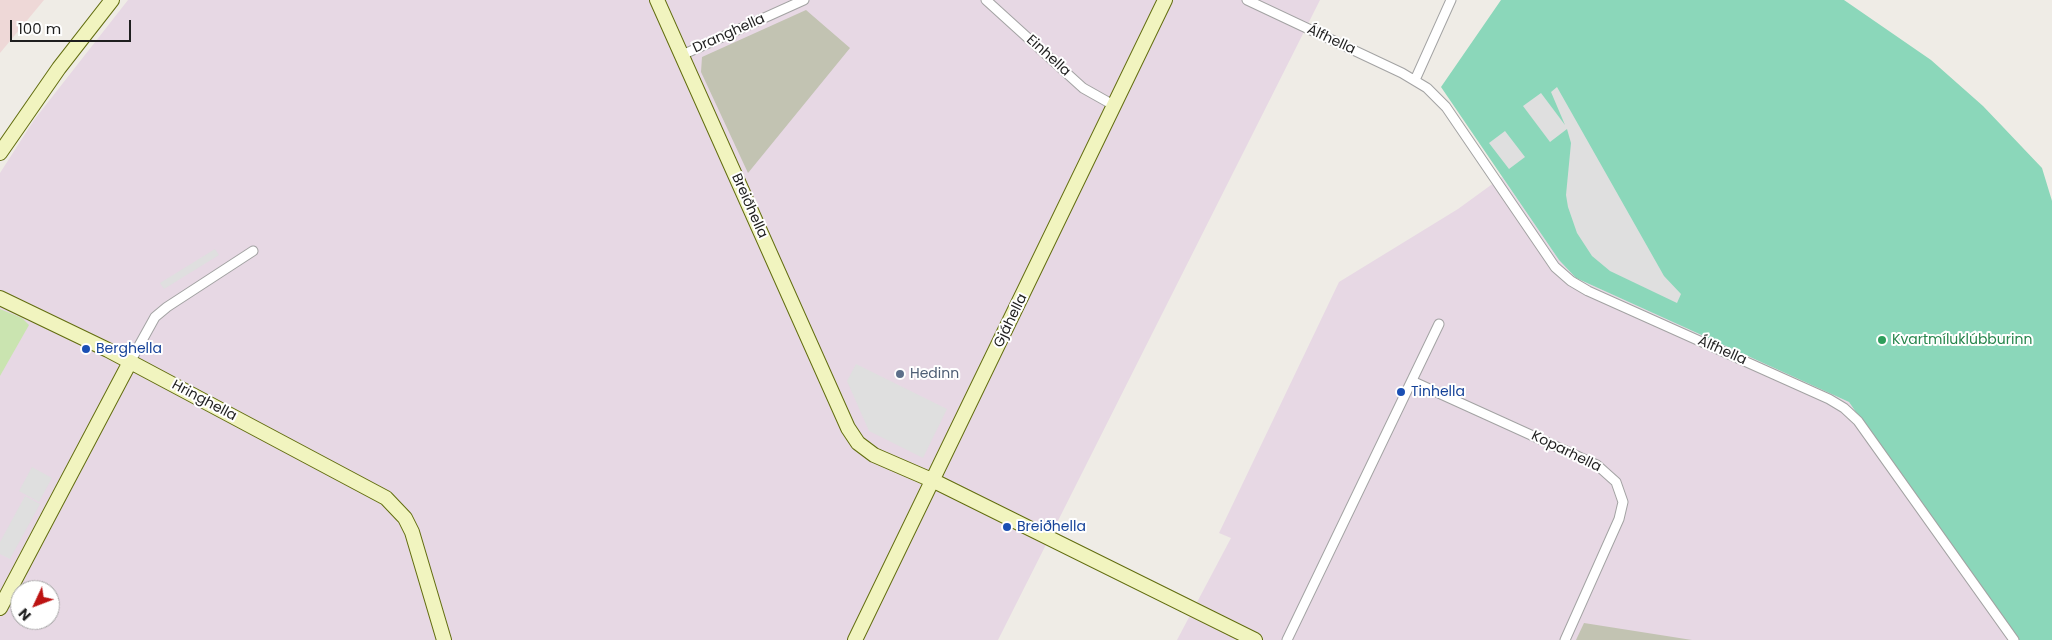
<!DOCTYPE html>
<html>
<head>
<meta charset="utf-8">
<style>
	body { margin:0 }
	#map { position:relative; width:2052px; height:640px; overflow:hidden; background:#efece6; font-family:Poppins,sans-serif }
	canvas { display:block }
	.north { position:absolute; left:10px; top:580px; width:50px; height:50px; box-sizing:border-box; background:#fff; border:1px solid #a5a5a5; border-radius:50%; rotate:227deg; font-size:14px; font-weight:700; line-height:20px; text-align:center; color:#1f1f1f }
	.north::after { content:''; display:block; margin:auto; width:18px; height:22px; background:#bc1312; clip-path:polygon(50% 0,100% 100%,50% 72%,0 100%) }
	.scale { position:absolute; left:10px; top:20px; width:121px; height:22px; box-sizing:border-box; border:2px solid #1f1f1f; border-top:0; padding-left:6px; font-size:15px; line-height:18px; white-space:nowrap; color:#1f1f1f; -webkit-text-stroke:4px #fff; paint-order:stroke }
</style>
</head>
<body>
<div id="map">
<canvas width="2052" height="640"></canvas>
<div class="north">N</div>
<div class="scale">100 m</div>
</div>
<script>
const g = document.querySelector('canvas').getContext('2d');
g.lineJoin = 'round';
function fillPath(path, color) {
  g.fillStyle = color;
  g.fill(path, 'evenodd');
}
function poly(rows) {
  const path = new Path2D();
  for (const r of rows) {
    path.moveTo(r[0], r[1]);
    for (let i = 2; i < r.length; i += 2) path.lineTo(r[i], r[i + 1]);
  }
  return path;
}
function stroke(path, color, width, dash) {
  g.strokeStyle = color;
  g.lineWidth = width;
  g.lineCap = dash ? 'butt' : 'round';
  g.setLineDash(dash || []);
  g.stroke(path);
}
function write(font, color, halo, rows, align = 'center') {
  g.font = font + ' Poppins,sans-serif';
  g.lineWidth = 4;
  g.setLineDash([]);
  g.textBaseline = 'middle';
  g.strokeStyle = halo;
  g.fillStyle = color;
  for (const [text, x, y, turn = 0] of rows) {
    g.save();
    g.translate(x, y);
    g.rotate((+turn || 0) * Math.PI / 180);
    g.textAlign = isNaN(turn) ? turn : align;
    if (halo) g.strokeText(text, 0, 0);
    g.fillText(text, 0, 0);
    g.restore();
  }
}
fillPath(poly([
	[0,0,44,0,0,53]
]), '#eed8d7');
fillPath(poly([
	[128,0,1320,0,998,640,0,640,0,173,34,120],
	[20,590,50,590,50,620,20,620],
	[1502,177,1559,260,1576,278,1849,402,2012,640,1177,640,1231,538,1219,533,1339,282,1458,209]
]), '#e7d8e4');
fillPath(poly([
	[806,10,850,48,748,173,701,72,702,57],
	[1584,623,1692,640,1576,640]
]), '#c2c3b2');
fillPath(poly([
	[0,309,22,318,29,325,0,376]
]), '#cae4b0');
fillPath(poly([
	[1501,0,1844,0,1931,60,1983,106,2042,168,2052,201,2052,640,2012,640,1849,402,1576,278,1559,260,1441,87]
]), '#8bd7ba');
fillPath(poly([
	[1557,87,1664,276,1681,294,1677,303,1610,271,1592,256,1577,233,1568,207,1566,195,1571,143,1567,129,1550,142,1523,106,1541,93,1565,125,1551,92],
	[1505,131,1525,157,1509,169,1489,143],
	[215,249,219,255,164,289,160,283],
	[856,364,947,409,923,458,869,431,847,381],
	[32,467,52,478,39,502,19,491],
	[25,496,40,504,10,559,0,554,0,542]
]), '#dfdfdf');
const street = poly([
	[986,0,1083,88,1115,106],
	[1247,0,1402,73,1427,88,1446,107,1555,267,1571,281,1588,291,1829,399,1844,408,1858,421,2014,640],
	[682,55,804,0],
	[1415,80,1451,0],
	[130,362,155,317,167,307,253,251],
	[1412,381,1597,465,1616,482,1623,502,1619,519,1565,640],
	[1287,640,1439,324]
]);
const secondary = poly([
	[657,0,848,428,858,443,874,455,934,481,1255,640],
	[0,153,59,68,112,0],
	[0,298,108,350,386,498,405,518,412,532,444,640],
	[0,608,130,362],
	[855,640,1165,0]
]);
stroke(street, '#a3a3a3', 11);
stroke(secondary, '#626d0f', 16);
stroke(street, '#fff', 9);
stroke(secondary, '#f1f4bf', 14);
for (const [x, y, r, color] of [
	[1882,340,5,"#2e9e5b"],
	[86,349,5,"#1a4fb4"],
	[900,374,5,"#5c6f8a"],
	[1401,392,5,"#1a4fb4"],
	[1007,527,5,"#1a4fb4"]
]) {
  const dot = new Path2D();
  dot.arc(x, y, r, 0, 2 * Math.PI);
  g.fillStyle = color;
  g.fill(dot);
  stroke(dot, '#fff', 2);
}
write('14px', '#1f1f1f', '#fff', [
	["Dranghella",729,34,-24],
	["Álfhella",1331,40,25],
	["Einhella",1048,56,42],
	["Breiðhella",749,206,66],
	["Gjáhella",1011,321,-64],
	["Álfhella",1722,351,24],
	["Hringhella",204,401,28],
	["Koparhella",1566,452,26]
]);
write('14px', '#27864d', '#fff', [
	["Kvartmíluklúbburinn",1892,340]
], 'left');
write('14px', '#164399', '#fff', [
	["Berghella",96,349],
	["Tinhella",1411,392],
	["Breiðhella",1017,527]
], 'left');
write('14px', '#4e5e75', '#fff', [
	["Hedinn",910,374]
], 'left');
</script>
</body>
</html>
